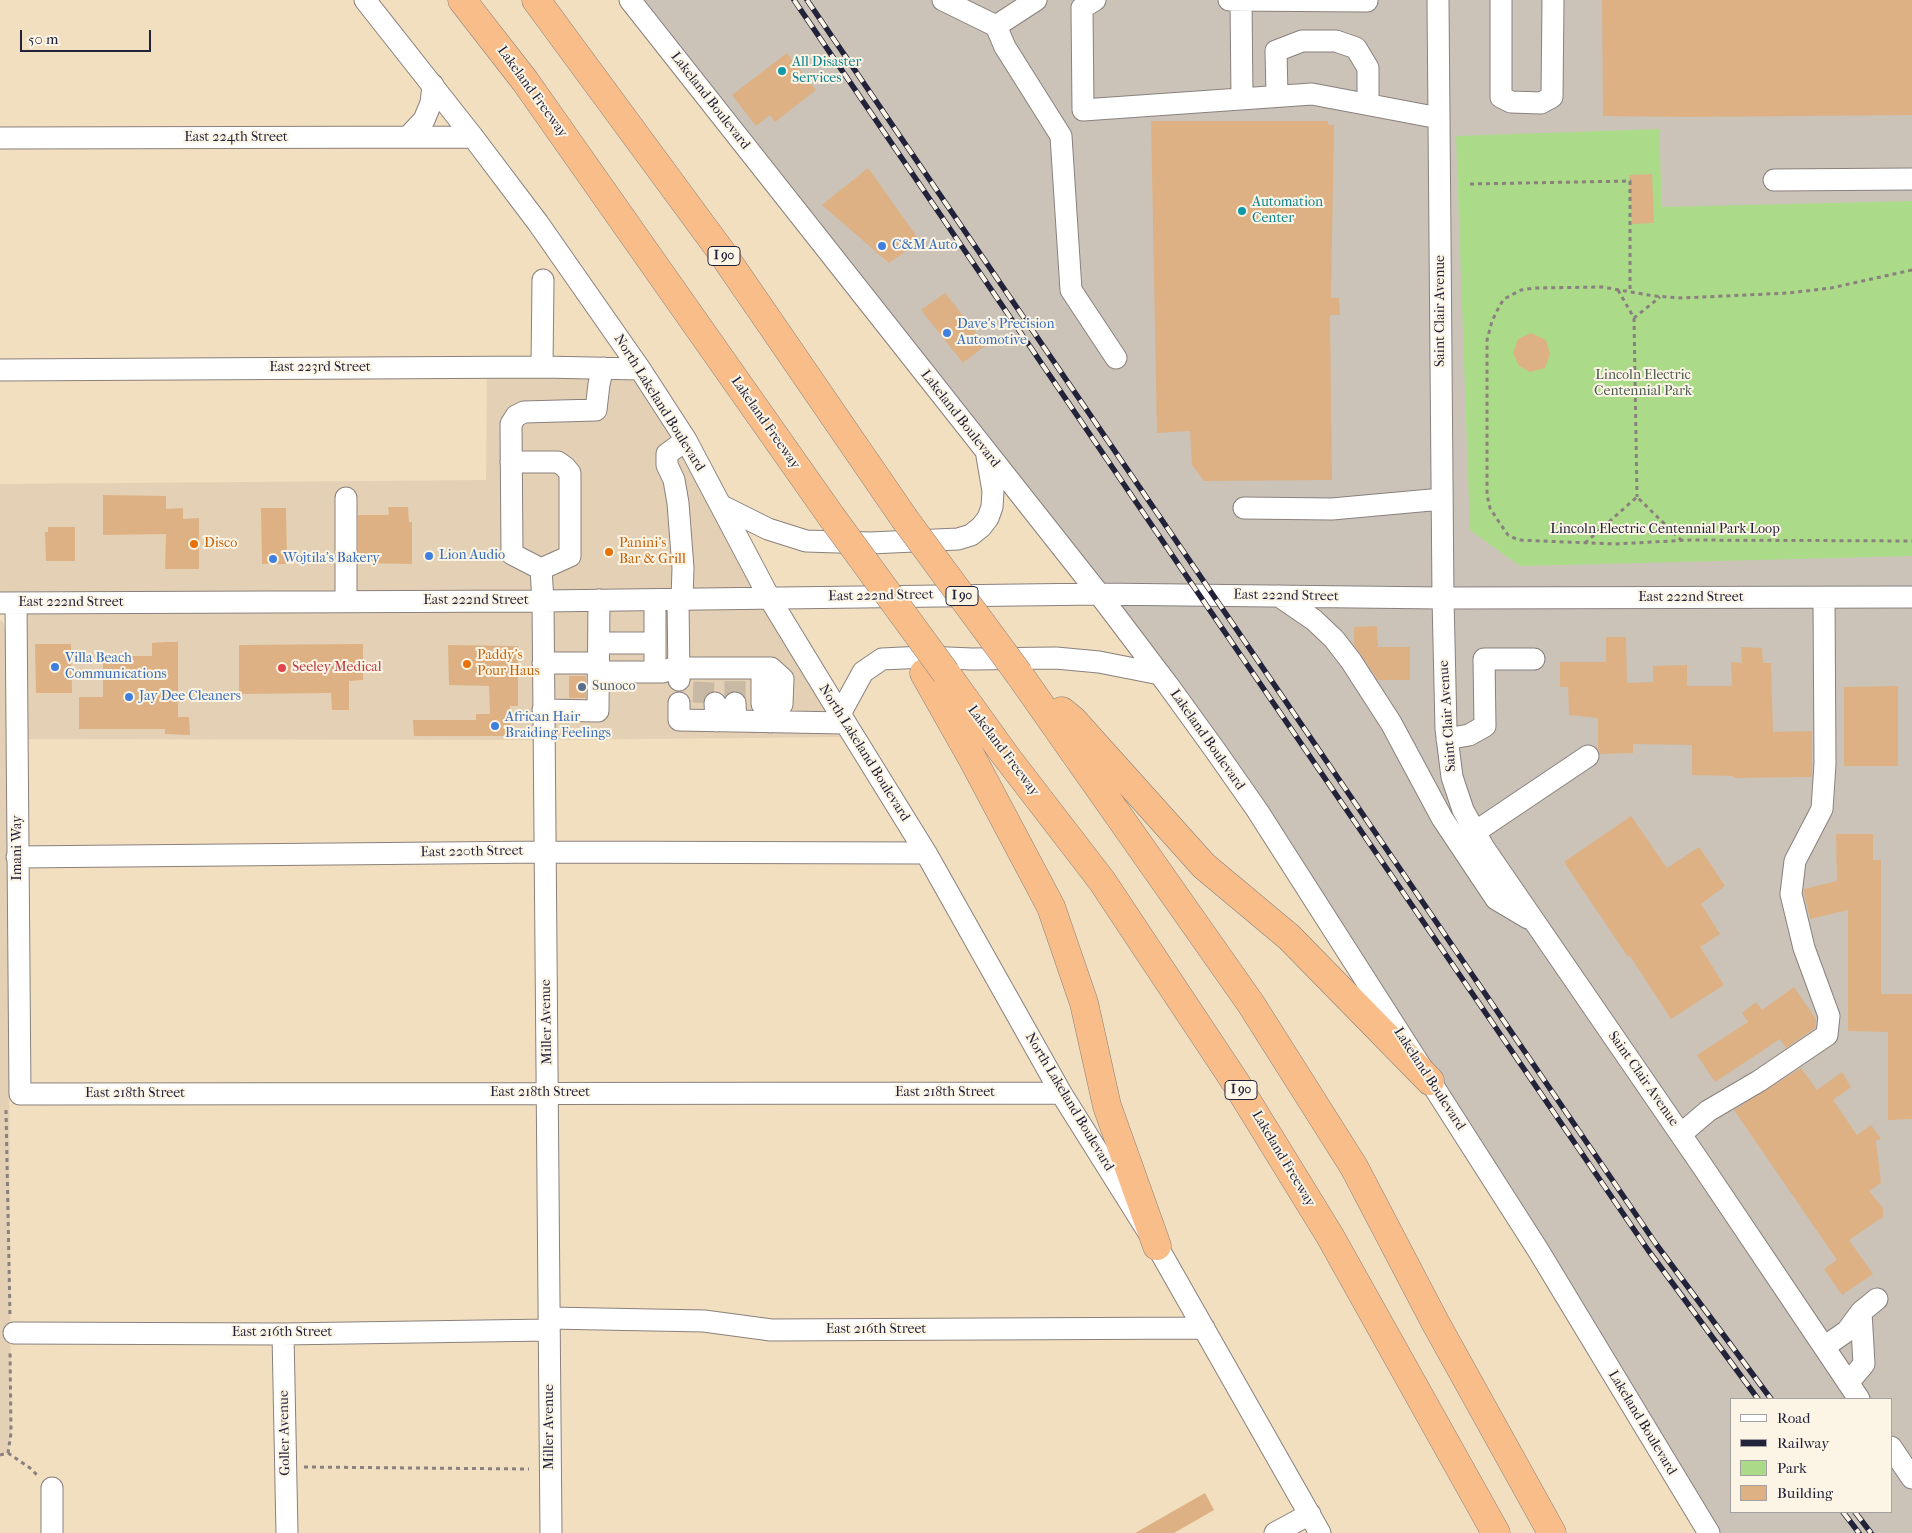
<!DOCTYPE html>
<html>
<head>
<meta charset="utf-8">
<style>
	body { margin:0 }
	#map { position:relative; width:1912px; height:1533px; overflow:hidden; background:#f1dfbf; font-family:"IM FELL French Canon",serif }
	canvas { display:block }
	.legend { position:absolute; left:1730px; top:1398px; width:162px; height:115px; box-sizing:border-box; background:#fcf5e5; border:1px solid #a5a1a1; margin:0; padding:6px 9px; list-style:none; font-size:15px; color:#22223b }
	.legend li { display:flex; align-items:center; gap:10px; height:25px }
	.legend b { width:25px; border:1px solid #a5a1a1 }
	.scale { position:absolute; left:20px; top:30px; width:131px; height:22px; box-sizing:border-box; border:2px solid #22223b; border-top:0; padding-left:6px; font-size:15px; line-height:18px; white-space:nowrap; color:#22223b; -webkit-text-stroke:4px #fcf5e5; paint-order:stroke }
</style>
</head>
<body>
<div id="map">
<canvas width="1912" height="1533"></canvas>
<ul class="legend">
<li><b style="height:6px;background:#fff"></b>Road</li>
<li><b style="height:6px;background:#22223b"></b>Railway</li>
<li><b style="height:14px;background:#abdb89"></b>Park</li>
<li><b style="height:14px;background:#ddb184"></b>Building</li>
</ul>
<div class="scale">50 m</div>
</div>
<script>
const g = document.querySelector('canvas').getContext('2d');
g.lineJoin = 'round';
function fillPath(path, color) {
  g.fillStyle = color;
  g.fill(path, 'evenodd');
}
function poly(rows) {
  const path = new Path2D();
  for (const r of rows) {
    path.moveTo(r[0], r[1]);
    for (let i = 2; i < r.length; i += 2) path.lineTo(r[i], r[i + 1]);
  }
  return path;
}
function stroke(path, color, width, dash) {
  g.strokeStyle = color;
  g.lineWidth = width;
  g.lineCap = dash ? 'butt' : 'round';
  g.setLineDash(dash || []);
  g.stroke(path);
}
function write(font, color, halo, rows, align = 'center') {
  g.font = font + ' "IM FELL French Canon",serif';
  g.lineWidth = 4;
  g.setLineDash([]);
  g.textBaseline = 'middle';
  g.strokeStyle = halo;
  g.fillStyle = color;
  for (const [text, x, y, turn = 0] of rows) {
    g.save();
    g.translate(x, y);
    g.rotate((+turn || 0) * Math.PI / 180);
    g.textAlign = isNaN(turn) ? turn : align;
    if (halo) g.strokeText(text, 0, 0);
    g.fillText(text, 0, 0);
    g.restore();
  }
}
fillPath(poly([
	[487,367,640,369,853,737,543,740,17,739,16,603,0,603,0,484,486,480],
	[0,620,3,622,7,636,11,1433,8,1453,0,1455]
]), '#e4d1b5');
fillPath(poly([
	[630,0,1912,0,1912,1533,1709,1533,1257,810],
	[1731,1399,1891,1399,1891,1512,1731,1512]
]), '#cbc3b8');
fillPath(poly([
	[1659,129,1662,207,1912,201,1912,556,1520,566,1470,530,1456,136]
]), '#abdb89');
fillPath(poly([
	[1602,0,1912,0,1912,115,1686,117,1603,116],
	[787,53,816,90,775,122,770,115,756,126,732,95],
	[1151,121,1328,121,1328,125,1334,125,1331,298,1339,298,1340,315,1330,315,1332,480,1204,481,1192,465,1190,431,1157,433],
	[868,168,920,241,889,263,822,205],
	[1652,174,1654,223,1632,224,1629,175],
	[945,293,986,345,963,363,921,310],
	[1531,333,1546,340,1550,354,1545,368,1530,372,1519,366,1513,353,1518,339],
	[103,495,166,496,166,509,183,508,183,519,199,518,199,569,165,569,166,534,103,535],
	[388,507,408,507,409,522,412,522,412,564,358,563,358,515,389,515],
	[261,508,286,508,287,564,262,564],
	[48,527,75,527,75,561,46,561,45,532,48,532],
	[1377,626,1378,647,1410,647,1410,680,1378,680,1354,645,1354,627],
	[1606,637,1626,637,1627,683,1653,682,1653,666,1687,665,1687,686,1732,686,1731,662,1742,663,1741,647,1762,648,1763,663,1771,663,1773,732,1812,731,1812,777,1734,778,1734,776,1692,775,1692,745,1633,744,1633,753,1600,754,1598,749,1598,718,1569,715,1568,687,1560,687,1560,662,1606,662],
	[166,642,178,642,178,717,189,717,190,735,165,734,165,729,79,729,79,697,103,697,103,656,152,656,152,643],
	[35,644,71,644,72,693,36,693],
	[363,644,363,680,349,681,349,710,332,710,331,693,239,694,239,645],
	[448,645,518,646,518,706,510,706,511,736,414,736,413,720,476,720,476,714,490,714,489,686,449,685],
	[569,676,586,676,586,698,569,698],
	[1898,686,1898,766,1844,766,1844,687],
	[1631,816,1667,868,1699,847,1725,886,1701,904,1720,934,1700,947,1724,985,1671,1019,1630,956,1628,957,1564,862],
	[1836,834,1873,834,1873,860,1881,860,1881,994,1912,994,1912,1119,1888,1120,1888,1032,1848,1031,1848,910,1810,919,1804,893,1804,889,1837,881],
	[1794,987,1816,1019,1815,1028,1786,1048,1780,1039,1715,1082,1697,1055,1748,1022,1742,1013,1756,1002,1762,1010],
	[1801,1068,1817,1090,1842,1072,1851,1087,1833,1100,1857,1135,1871,1125,1881,1139,1876,1141,1881,1183,1869,1191,1883,1208,1883,1217,1849,1240,1873,1274,1842,1295,1824,1269,1837,1260,1734,1110],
	[1205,1493,1214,1510,1174,1533,1135,1533]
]), '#ddb184');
stroke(poly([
	[735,681,735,703],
	[703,703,704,681]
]), '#c8b9a5', 21, [21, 11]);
const minor = poly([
	[365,0,473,137,538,223,640,369,686,440,770,599,840,714,926,853,1061,1093,1157,1246,1320,1533],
	[630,0,1099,594,1168,685,1215,750,1257,810,1538,1250,1709,1533],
	[943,0,996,26,1036,0],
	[1095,0,1082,8,1083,110,1312,94,1439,118],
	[1229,0,1367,1,1367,0],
	[1241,0,1242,98],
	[1438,0,1443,598,1446,729,1452,777,1463,810,1484,848,1701,1164,1859,1399],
	[1501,0,1501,97,1511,102,1541,103,1552,97,1553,0],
	[996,26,1005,47,1061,136,1071,290,1116,358],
	[1277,96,1276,51,1302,41,1336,41,1356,48,1368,68,1368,104],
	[408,137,424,120,431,103,433,85],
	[0,138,473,137],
	[1774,180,1912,179],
	[542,367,543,280],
	[0,370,542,367,640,369],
	[511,462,558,462,565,467,570,473,570,556,541,569],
	[722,506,768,529,806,541,870,543,958,539,971,535,981,527,988,518,992,507,993,491,987,456],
	[1244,508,1332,509,1442,499],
	[1279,596,1314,620,1334,639,1351,661,1391,723,1442,818,1496,899,1528,918],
	[678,599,679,680],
	[682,599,683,568,678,503,674,480,667,465,667,454,686,440],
	[655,600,655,672],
	[346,601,346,498],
	[0,603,543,601,1099,594,1441,598,1912,597],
	[16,603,20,1094,1061,1093],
	[599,643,655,643],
	[543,663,599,663],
	[599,672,663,672,672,668,771,668,783,679,782,704,770,712],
	[679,703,679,720,845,723],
	[715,703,716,721],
	[735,703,736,721],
	[543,710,598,711,599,600],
	[840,714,863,672,882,659,924,657,972,659,1056,658,1099,662,1160,674],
	[770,722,770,712,762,704,762,677,771,668],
	[1447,739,1469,735,1485,726,1484,659,1534,659],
	[1475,832,1588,756],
	[17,857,545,852,926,853],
	[1681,1134,1708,1111,1759,1081,1827,1035,1829,1016,1804,948,1791,894,1795,861,1822,809,1825,764,1824,598],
	[549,1318,704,1321,771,1330,1204,1328],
	[14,1333,283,1334,549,1330],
	[283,1334,287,1533],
	[1824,1347,1847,1331,1861,1312,1877,1299],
	[1848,1383,1864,1364,1861,1312],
	[1891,1447,1912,1478],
	[52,1488,52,1533],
	[551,1533,543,601,541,569,512,554,511,424,516,416,524,412,596,410,599,384,603,368],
	[1275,1533,1310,1514]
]);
const highway = poly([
	[462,0,525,81,831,516],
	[536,0,720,250,904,518],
	[924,673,972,758,1051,907,1084,1003,1107,1106,1157,1246],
	[946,673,1005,755,1102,881,1236,1083,1330,1236,1496,1533],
	[1019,674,1251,1004,1354,1167,1435,1322,1552,1533],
	[1062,711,1073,720,1204,866,1289,937,1430,1081]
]);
stroke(minor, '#8a807d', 23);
stroke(highway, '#8a807d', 29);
stroke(poly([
	[1470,184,1630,181,1630,291],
	[1912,270,1831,288,1788,293,1682,298,1654,296,1602,287,1535,288,1521,290,1504,299,1500,305,1492,321,1487,340,1487,495,1490,508,1499,522,1508,535,1518,540,1615,544,1690,540,1912,541],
	[1618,290,1634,318,1660,297],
	[1634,318,1637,497],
	[1585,543,1637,497,1681,540],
	[6,1110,10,1316],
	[8,1453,30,1468,39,1477],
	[0,1455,8,1453,11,1433,10,1350],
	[304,1467,529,1469]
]), '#8a807d', 3, [4, 4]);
stroke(minor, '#fff', 21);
stroke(highway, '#f8bd89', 28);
const rail = poly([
	[794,0,1185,574,1648,1250,1758,1399],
	[807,0,1656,1244,1771,1399],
	[1843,1512,1859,1533],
	[1855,1512,1871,1533]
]);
stroke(rail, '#22223b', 5.5);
stroke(rail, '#fcf5e5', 4, [11]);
const highwayBridge = poly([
	[831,516,946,673],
	[904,518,1019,674]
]);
stroke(highwayBridge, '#8a807d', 29, []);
stroke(highwayBridge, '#f8bd89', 28);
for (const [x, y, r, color] of [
	[782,71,5,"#0f9aa8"],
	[1242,211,5,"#0f9aa8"],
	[882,246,5,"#3f7fe0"],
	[947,333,5,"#3f7fe0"],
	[194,544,5,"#e8710a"],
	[609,552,5,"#e8710a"],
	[429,556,5,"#3f7fe0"],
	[273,559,5,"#3f7fe0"],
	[467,664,5,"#e8710a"],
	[55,667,5,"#3f7fe0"],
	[282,668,5,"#e0444e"],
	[582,687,5,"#5c6f8a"],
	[129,697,5,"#3f7fe0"],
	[495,726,5,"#3f7fe0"]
]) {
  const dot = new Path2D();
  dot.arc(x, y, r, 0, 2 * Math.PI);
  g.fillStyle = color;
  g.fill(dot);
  stroke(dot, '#fcf5e5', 2);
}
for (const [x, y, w] of [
	[724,256,32],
	[962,596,32],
	[1241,1090,32]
]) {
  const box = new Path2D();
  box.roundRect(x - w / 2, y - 9.5, w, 19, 4);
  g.fillStyle = '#fcf5e5';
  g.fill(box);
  stroke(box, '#22223b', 1);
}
write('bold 12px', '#22223b', null, [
	["I 90",724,256],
	["I 90",962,596],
	["I 90",1241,1090]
]);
write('14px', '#0d838f', '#fcf5e5', [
	["All Disaster",792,63],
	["Services",792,79],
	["Automation",1252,203],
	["Center",1252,219]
], 'left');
write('14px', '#22223b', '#fcf5e5', [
	["Lakeland Freeway",532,92,54],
	["Lakeland Boulevard",710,101,52],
	["East 224th Street",236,138],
	["Saint Clair Avenue",1441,311,-90],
	["East 223rd Street",320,368],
	["North Lakeland Boulevard",659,403,58],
	["Lakeland Boulevard",960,419,52],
	["Lakeland Freeway",765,423,55],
	["Lincoln Electric Centennial Park Loop",1665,530],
	["East 222nd Street",881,596,-1],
	["East 222nd Street",1286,596,1],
	["East 222nd Street",1691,598],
	["East 222nd Street",476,601],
	["East 222nd Street",71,603],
	["Saint Clair Avenue",1448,716,-94],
	["Lakeland Boulevard",1207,740,55],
	["Lakeland Freeway",1003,751,53],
	["North Lakeland Boulevard",864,753,58],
	["Imani Way",18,848,-90],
	["East 220th Street",472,852,-1],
	["Miller Avenue",547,1022,-91],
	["Lakeland Boulevard",1429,1079,57],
	["Saint Clair Avenue",1643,1079,55],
	["East 218th Street",540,1093],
	["East 218th Street",945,1093],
	["East 218th Street",135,1094],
	["North Lakeland Boulevard",1069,1102,59],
	["Lakeland Freeway",1283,1159,59],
	["East 216th Street",876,1330],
	["East 216th Street",282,1333],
	["Lakeland Boulevard",1642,1423,59],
	["Miller Avenue",550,1427,-90],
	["Goller Avenue",285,1433,-91]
]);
write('14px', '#366cbe', '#fcf5e5', [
	["C&M Auto",892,246],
	["Dave's Precision",957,325],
	["Automotive",957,341],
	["Lion Audio",439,556],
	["Wojtila's Bakery",283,559],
	["Villa Beach",65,659],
	["Communications",65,675],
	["Jay Dee Cleaners",139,697],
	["African Hair",505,718],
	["Braiding Feelings",505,734]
], 'left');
write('14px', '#4b5a52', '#fcf5e5', [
	["Lincoln Electric",1643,376],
	["Centennial Park",1643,392]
]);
write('14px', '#c56008', '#fcf5e5', [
	["Disco",204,544],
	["Panini's",619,544],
	["Bar & Grill",619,560],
	["Paddy's",477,656],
	["Pour Haus",477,672]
], 'left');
write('14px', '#be3a42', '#fcf5e5', [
	["Seeley Medical",292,668]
], 'left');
write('14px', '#4e5e75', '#fcf5e5', [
	["Sunoco",592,687]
], 'left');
</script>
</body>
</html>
